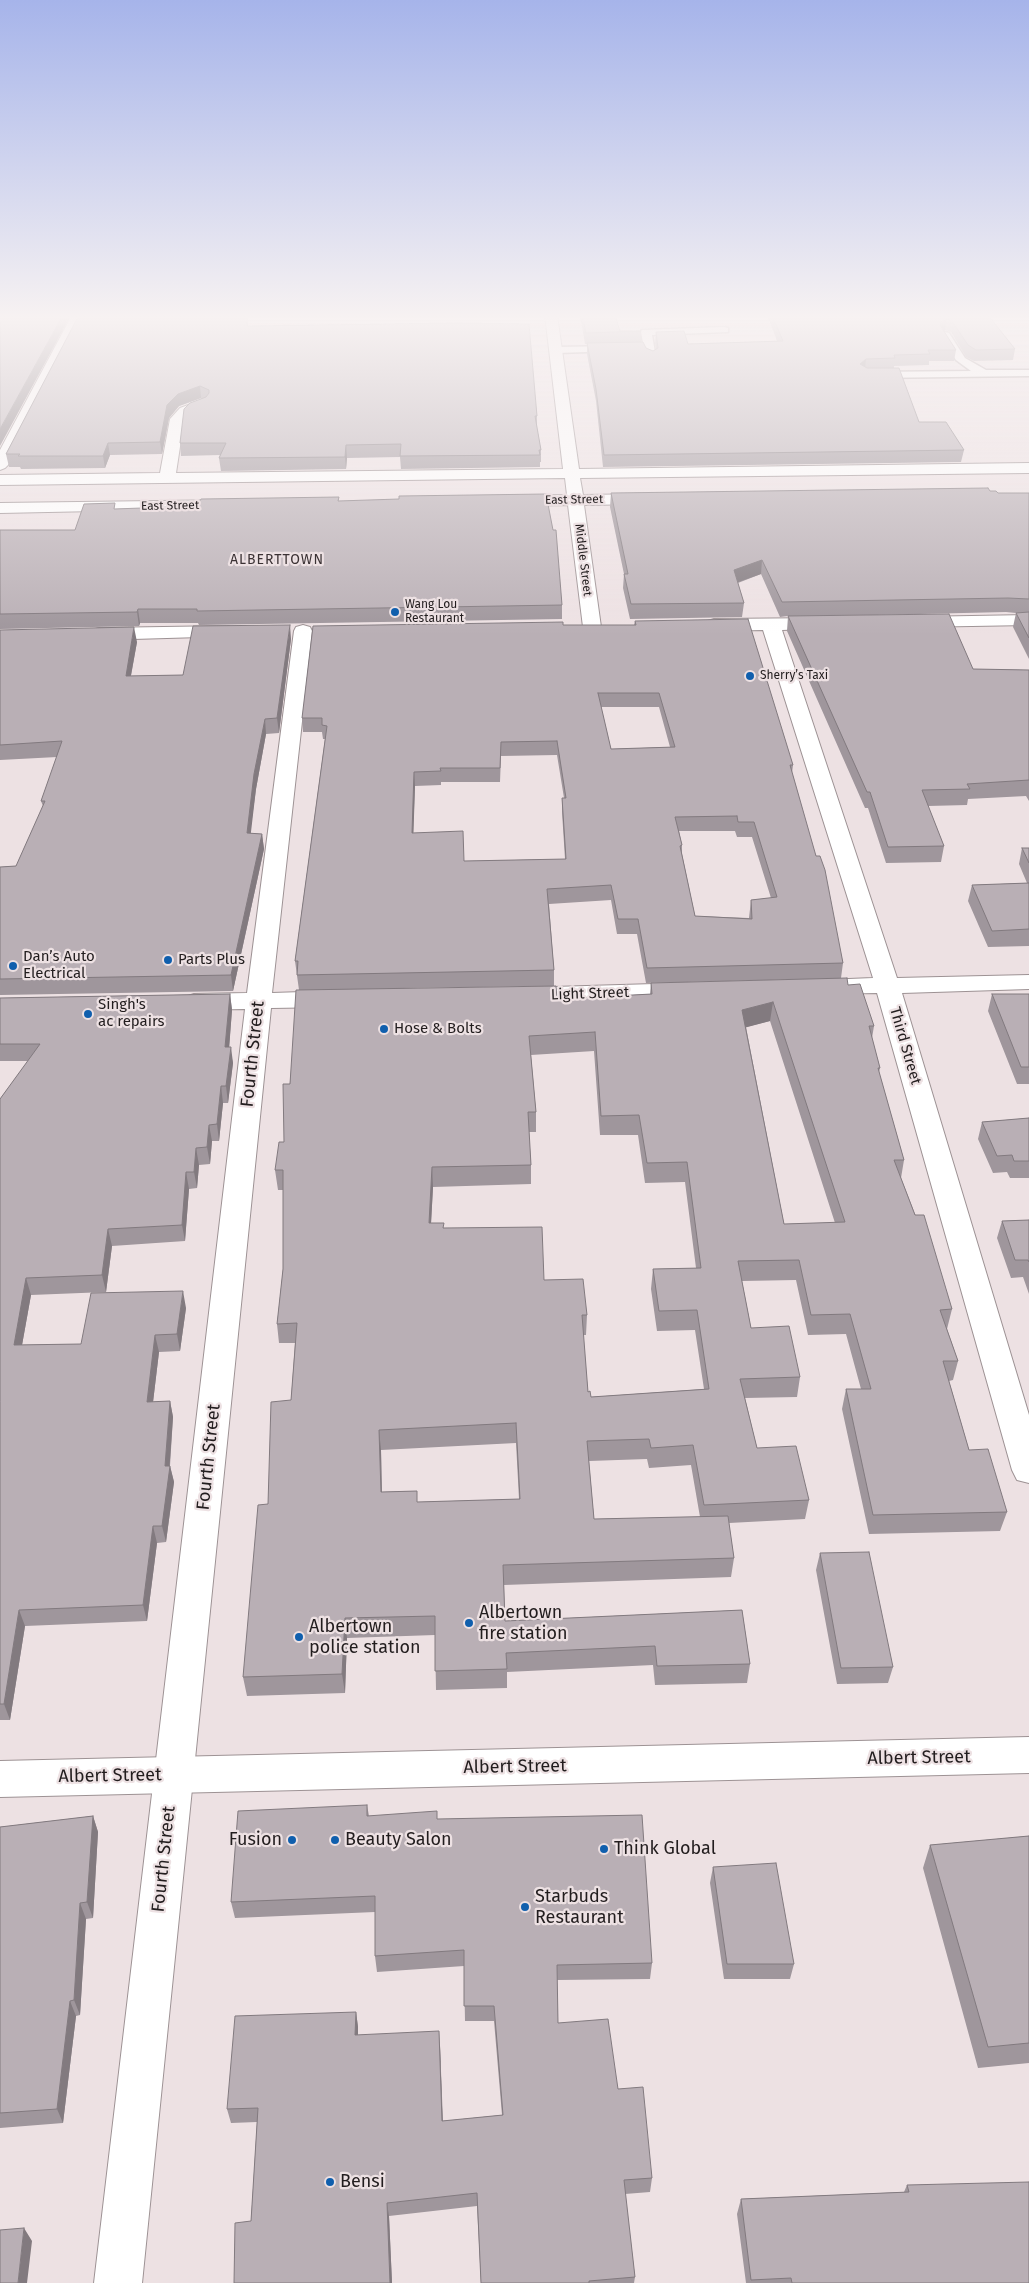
<!DOCTYPE html>
<html>
<head>
<meta charset="utf-8">
<style>
	body { margin:0 }
	canvas { display:block; background:#ede1e3 }
</style>
</head>
<body>
<canvas width="1029" height="2283"></canvas>
<script>
const g = document.querySelector('canvas').getContext('2d');
g.lineJoin = 'round';
function poly(rows) {
  const path = new Path2D();
  for (const r of rows) {
    path.moveTo(r[0], r[1]);
    for (let i = 2; i < r.length; i += 2) path.lineTo(r[i], r[i + 1]);
  }
  return path;
}
function stroke(path, color, width, dash) {
  g.strokeStyle = color;
  g.lineWidth = width;
  g.lineCap = dash ? 'butt' : 'round';
  g.setLineDash(dash || []);
  g.stroke(path);
}
function fillPath(path, color) {
  g.fillStyle = color;
  g.fill(path, 'evenodd');
}
function write(font, color, halo, rows, align = 'center') {
  g.font = font + ' "Fira Sans",sans-serif';
  g.lineWidth = 4.5;
  g.setLineDash([]);
  g.textBaseline = 'middle';
  g.strokeStyle = halo;
  g.fillStyle = color;
  for (const [text, x, y, turn = 0] of rows) {
    g.save();
    g.translate(x, y);
    g.rotate((+turn || 0) * Math.PI / 180);
    g.textAlign = isNaN(turn) ? turn : align;
    if (halo) g.strokeText(text, 0, 0);
    g.fillText(text, 0, 0);
    g.restore();
  }
}
const lane = poly([
	[724,327,728,328,728,332,652,335,656,358,651,361,646,358,641,332,642,330,724,327],
	[945,332,949,333,965,358,986,370,1029,370,1029,376,872,378,867,375,872,372,971,371,956,360,940,335,945,332],
	[616,346,620,347,620,351,556,353,551,350,556,347,616,346]
]);
const street = poly([
	[72,315,84,315,8,465,5,468,0,470,0,450,72,315],
	[545,315,557,315,579,469,1029,463,1029,473,580,478,583,495,648,494,654,496,656,499,654,502,648,504,584,505,601,627,599,631,592,633,585,631,583,627,568,505,511,506,505,504,503,501,505,498,511,496,567,495,565,478,0,485,0,475,160,473,170,419,180,408,202,400,209,404,207,407,190,414,184,420,176,473,563,469,545,315],
	[235,500,241,502,243,505,241,508,0,513,0,503,235,500],
	[1029,615,1029,625,914,627,908,626,905,622,908,618,914,617,1029,615],
	[826,618,832,620,835,624,832,628,782,630,897,978,1029,975,1029,989,902,993,1029,1415,1029,1483,1017,1480,1012,1470,877,993,824,994,815,992,812,987,815,982,824,980,873,978,763,630,714,631,708,629,705,625,708,621,714,619,826,618],
	[303,625,310,627,312,631,272,993,333,991,342,994,345,999,342,1004,333,1007,271,1008,142,2283,94,2283,245,1009,194,1010,185,1007,181,1002,185,997,194,994,247,993,294,631,296,627,303,625],
	[228,626,235,628,237,632,235,636,99,640,92,638,90,634,92,630,99,628,228,626],
	[688,983,697,986,700,991,697,996,688,999,519,1004,510,1001,507,996,510,991,519,988,688,983]
]);
const secondary = poly([
	[1029,1737,1029,1773,0,1797,0,1761,1029,1737]
]);
stroke(lane, '#9d9294', 3);
stroke(street, '#9d9294', 2);
stroke(secondary, '#9d9294', 2);
fillPath(lane, '#fff');
fillPath(street, '#fff');
fillPath(secondary, '#fff');
fillPath(poly([
	[79,315,248,315,248,326,537,416,537,428,541,450,541,462,540,462,540,467,401,469,400,457,347,458,346,469,221,471,219,458,220,455,181,456,180,443,201,398,179,406,169,418,162,454,110,455,105,468,21,469,20,467,9,467,6,454],
	[580,315,615,315,620,331,641,331,641,342,646,348,653,351,656,349,655,343,656,332,688,344,777,341,767,315,988,315,1015,349,1013,360,974,361,966,357,951,332,945,330,944,331,956,350,954,361,929,361,929,365,894,366,894,368,919,422,964,450,961,462,603,467,596,401,587,354,587,344,585,344],
	[990,491,998,493,1029,493,1029,659,1013,627,1016,613,1006,612,835,616,973,669,1029,670,1029,801,1026,796,968,799,967,805,928,806,944,846,941,862,886,863,868,808,865,808,787,631,788,616,780,617,761,574,738,583,744,603,742,617,630,619,623,588,624,574,610,507,611,493],
	[339,501,562,605,562,619,199,625,198,623,140,623,139,626,0,629,0,530,75,530,116,509],
	[635,621,793,765,792,773,843,963,841,978,848,985,874,1026,872,1038,880,1068,879,1072,904,1160,901,1178,952,1309,947,1329,958,1361,953,1380,949,1381,969,1450,1007,1512,1000,1531,869,1534,842,1409,846,1389,861,1389,846,1334,808,1335,796,1280,742,1281,751,1328,800,1377,797,1397,745,1398,757,1448,809,1500,805,1519,729,1523,734,1558,731,1577,504,1585,505,1621,742,1610,750,1664,747,1683,655,1685,653,1665,507,1672,507,1688,436,1690,435,1635,347,1638,345,1693,247,1696,243,1677,268,1504,291,1400,295,1343,279,1343,277,1324,283,1269,283,1190,278,1190,275,1170,284,1142,299,990,295,961,325,739,323,739,322,732,303,732,302,718,563,625,634,625],
	[601,707,659,707,670,747,611,749],
	[557,755,564,798,562,798,562,812,565,859,464,861,413,833,415,786,441,785,441,782,500,782,501,756],
	[679,831,735,831,737,837,752,837,771,898,751,900,749,918,695,916,682,854,682,845],
	[611,900,617,934,637,934,646,983,813,979,651,983,650,994,557,999,404,988,554,986,554,970,549,904],
	[770,1021,835,1223,784,1224,746,1027],
	[594,1051,600,1135,638,1135,645,1183,685,1182,696,1268,653,1269,651,1289,657,1331,695,1330,704,1389,591,1397,588,1392,583,1335,586,1335,587,1315,544,1280,444,1228,431,1223,433,1187,531,1184,531,1165,529,1132,536,1132,536,1112,531,1055],
	[516,1443,519,1499,417,1502,417,1491,382,1492,381,1450],
	[647,1459,649,1468,691,1465,700,1517,594,1519,589,1461],
	[0,630,137,642,131,676,183,675,291,639,279,733,266,734,256,789,250,833,262,834,264,849,233,991,0,995,0,867,16,866,43,806,41,801,57,757,0,760],
	[1022,848,1029,848,1029,946,988,947,968,901,972,885,1027,883,1019,864],
	[230,994,232,1010,229,1047,233,1063,228,1103,223,1103,219,1141,212,1141,210,1164,199,1165,197,1188,189,1189,185,1241,112,1246,106,1292,31,1295,22,1345,81,1344,186,1308,180,1351,159,1352,153,1402,170,1401,173,1417,170,1466,174,1482,166,1542,157,1543,147,1621,25,1626,10,1720,0,1720,0,1099,28,1061,0,1061,0,998],
	[992,994,1029,994,1029,1084,1017,1084,988,1011],
	[1029,1118,1029,1178,1010,1178,1007,1172,993,1173,978,1139,982,1122],
	[1029,1220,1029,1294,1023,1277,1011,1278,997,1238,1002,1221],
	[820,1553,893,1667,888,1683,837,1684,816,1570],
	[367,1805,369,1816,438,1819,652,1963,650,1979,557,1980,558,2023,618,2089,652,2178,650,2192,625,2194,635,2277,634,2283,481,2283,477,2206,389,2216,392,2283,234,2283,251,2221,257,2122,231,2123,227,2109,356,2012,358,2027,358,2035,440,2046,443,2121,502,2115,494,2021,465,2021,464,1966,377,1972,375,1956,375,1912,235,1918,231,1902],
	[93,1816,98,1832,93,1918,86,1919,80,2015,76,2016,63,2123,0,2128,0,1827],
	[1029,1836,1029,2063,978,2068,923,1868,930,1845],
	[713,1867,794,1964,790,1979,724,1979,710,1883],
	[907,2185,1029,2283,746,2283,737,2214,741,2199,904,2192]
]), '#9f969c');
fillPath(poly([
	[63,315,71,315,0,446,0,429],
	[947,319,945,330,939,333,941,322],
	[866,359,865,370,860,364],
	[200,386,201,398,179,406,169,418,162,454,160,442,167,405,178,394],
	[108,443,110,455,105,468,103,456],
	[346,445,347,458,346,469,345,457],
	[762,560,761,574,733,584,734,570],
	[138,609,140,623,139,626,137,612],
	[290,625,291,639,279,733,277,718],
	[134,627,137,642,128,691,126,676],
	[265,719,266,734,256,789,249,849,247,833,254,774],
	[414,772,415,786,413,847,412,833],
	[262,834,264,849,233,991,231,975],
	[230,994,232,1010,228,1063,225,1047],
	[773,1002,770,1021,740,1029,742,1010],
	[231,1047,233,1063,228,1103,226,1086],
	[221,1086,223,1103,219,1141,217,1124],
	[209,1125,212,1141,210,1164,207,1147],
	[196,1148,199,1165,197,1188,194,1172],
	[432,1167,433,1187,430,1242,429,1223],
	[186,1172,189,1189,185,1241,182,1225],
	[108,1229,112,1246,106,1292,102,1275],
	[26,1278,31,1295,19,1362,14,1345],
	[183,1291,186,1308,180,1351,177,1334],
	[155,1335,159,1352,151,1419,147,1402],
	[170,1401,173,1417,169,1474,170,1466,174,1482,166,1542,162,1526,165,1466],
	[379,1430,381,1450,382,1511,381,1492],
	[153,1526,157,1543,147,1621,143,1605],
	[19,1610,25,1626,10,1720,4,1704],
	[345,1618,347,1638,345,1693,342,1674],
	[93,1816,98,1832,93,1918,87,1902],
	[80,1903,86,1919,80,2015,74,2000],
	[70,2001,76,2016,63,2123,57,2109],
	[356,2012,358,2027,358,2050,355,2035],
	[439,2031,440,2046,443,2135,442,2121],
	[387,2203,389,2216,392,2283,390,2283],
	[24,2228,32,2241,27,2283,18,2283]
]), '#827a7f');
const building = poly([
	[0,315,63,315,0,429,0,315],
	[79,315,247,315,247,326,454,323,529,324,537,416,535,416,541,450,539,450,540,455,400,456,401,444,346,445,345,457,219,458,226,443,180,443,184,409,190,403,206,397,209,393,209,390,200,386,178,394,167,405,160,442,108,443,103,456,18,456,20,454,6,454,79,315],
	[582,315,615,315,620,331,641,331,586,333,582,315],
	[772,315,988,315,1015,349,976,350,968,345,952,321,947,319,941,322,940,325,956,350,928,350,930,354,894,355,895,358,866,359,860,364,867,368,899,368,919,422,946,422,964,450,604,455,596,389,587,343,643,342,646,348,653,351,658,348,656,332,684,331,688,344,783,341,772,315],
	[988,488,990,491,996,491,998,493,1029,493,1029,599,1008,598,782,602,762,560,734,570,744,603,631,604,624,574,628,574,611,493,988,488],
	[546,494,553,530,556,530,562,605,197,611,197,609,138,609,137,612,0,614,0,530,75,530,84,504,115,503,114,509,197,506,201,499,339,497,338,501,399,499,399,496,546,494],
	[1029,612,1029,638,1016,613,1029,612],
	[949,614,973,669,1029,670,1029,780,967,784,970,789,922,790,944,846,888,847,870,792,867,792,788,616,949,614],
	[748,619,793,765,790,765,816,856,820,856,825,870,843,963,647,968,638,919,618,919,611,885,547,889,554,970,297,975,298,961,295,961,327,726,322,725,322,718,302,718,313,626,563,622,563,625,636,625,635,621,748,619],
	[598,693,659,693,675,747,611,749,598,693],
	[557,741,566,798,562,798,566,859,464,861,463,831,412,833,414,772,441,771,440,768,500,768,501,742,557,741],
	[737,816,738,822,754,822,777,897,751,900,752,919,695,916,680,846,682,845,675,817,737,816],
	[290,625,277,718,265,719,254,774,247,833,262,834,231,975,0,979,0,867,16,866,45,801,41,801,62,741,0,745,0,630,134,627,126,676,183,675,193,626,290,625],
	[1022,848,1029,848,1029,863,1022,848],
	[1029,883,1029,929,992,931,972,885,1029,883],
	[847,978,848,985,860,984,874,1026,869,1026,880,1068,878,1068,904,1160,894,1160,915,1215,924,1215,952,1309,940,1310,958,1361,943,1361,969,1450,988,1449,1007,1512,873,1515,846,1389,871,1389,850,1314,811,1315,799,1260,738,1261,751,1328,789,1326,800,1377,740,1379,757,1448,796,1446,809,1500,704,1505,693,1445,651,1448,649,1439,587,1441,594,1519,728,1516,734,1558,503,1565,505,1621,742,1610,750,1664,657,1666,655,1646,506,1653,507,1669,435,1671,435,1616,345,1618,342,1674,243,1677,258,1505,268,1504,271,1402,291,1400,297,1323,277,1324,283,1269,283,1170,275,1170,279,1142,284,1142,283,1084,290,1084,296,990,556,986,557,999,652,994,651,983,847,978],
	[773,1002,845,1222,784,1224,742,1010,773,1002],
	[595,1032,601,1116,639,1115,647,1163,687,1162,701,1268,653,1269,659,1311,697,1310,709,1389,591,1397,590,1391,588,1392,582,1315,587,1315,583,1279,544,1280,542,1227,443,1228,444,1223,429,1223,432,1167,531,1165,528,1112,536,1112,529,1036,595,1032],
	[516,1423,520,1499,417,1502,417,1491,381,1492,379,1430,516,1423],
	[230,994,225,1047,231,1047,226,1086,221,1086,217,1124,209,1125,207,1147,196,1148,194,1172,186,1172,182,1225,108,1229,102,1275,26,1278,14,1345,81,1344,91,1293,183,1291,177,1334,155,1335,147,1402,170,1401,165,1466,170,1466,162,1526,153,1526,143,1605,19,1610,4,1704,0,1704,0,1099,40,1044,0,1044,0,998,230,994],
	[992,994,1029,994,1029,1067,1021,1067,992,994],
	[1029,1118,1029,1161,1014,1161,1012,1155,997,1156,982,1122,1029,1118],
	[1029,1220,1029,1262,1028,1260,1015,1260,1002,1221,1029,1220],
	[869,1552,893,1667,841,1668,820,1553,869,1552],
	[367,1805,367,1816,437,1811,437,1819,642,1815,652,1963,557,1965,558,2023,608,2019,618,2089,643,2087,652,2178,624,2180,635,2277,589,2281,589,2283,481,2283,477,2193,387,2203,390,2283,234,2283,235,2223,251,2221,258,2108,227,2109,235,2016,356,2012,355,2035,439,2031,442,2121,503,2115,494,2006,464,2006,464,1950,375,1956,375,1896,231,1902,238,1811,367,1805],
	[93,1816,87,1902,80,1903,74,2000,70,2001,57,2109,0,2113,0,1827,93,1816],
	[1029,1836,1029,2043,988,2047,930,1845,1029,1836],
	[776,1863,794,1964,727,1964,713,1867,776,1863],
	[1029,2182,1029,2283,792,2283,791,2278,751,2280,741,2199,909,2192,907,2185,1029,2182],
	[24,2228,18,2283,0,2283,0,2230,24,2228]
]);
fillPath(building, '#b9afb5');
stroke(building, '#827a7f', 1);
const sky = g.createLinearGradient(0, 0, 0, 635);
sky.addColorStop(0, '#a6b4ea');
sky.addColorStop(0.5, '#f7f2f2');
sky.addColorStop(1, '#f7f2f200');
g.fillStyle = sky;
g.fillRect(0, 0, 1029, 635);
for (const [x, y, r, color] of [
	[395,612,5,"#105fad"],
	[750,676,5,"#105fad"],
	[168,960,5,"#105fad"],
	[13,966,5,"#105fad"],
	[88,1014,5,"#105fad"],
	[384,1029,5,"#105fad"],
	[469,1623,5,"#105fad"],
	[299,1637,5,"#105fad"],
	[292,1840,5,"#105fad"],
	[335,1840,5,"#105fad"],
	[604,1849,5,"#105fad"],
	[525,1907,5,"#105fad"],
	[330,2182,5,"#105fad"]
]) {
  const dot = new Path2D();
  dot.arc(x, y, r, 0, 2 * Math.PI);
  g.fillStyle = color;
  g.fill(dot);
  stroke(dot, '#ede1e3', 2);
}
write('12px', '#221d1e', '#ede1e3', [
	["East Street",574,500,-1],
	["East Street",170,506,-1],
	["Middle Street",583,560,83]
]);
write('12px', '#221d1e', '#ede1e3', [
	["Wang Lou",405,605],
	["Restaurant",405,619],
	["Sherry’s Taxi",760,676]
], 'left');
g.letterSpacing = '1px';
write('14px', '#3b3234', '#ede1e3', [
	["ALBERTTOWN",277,560]
]);
g.letterSpacing = '0px';
write('15px', '#221d1e', '#ede1e3', [
	["Dan’s Auto",23,957],
	["Electrical",23,974],
	["Parts Plus",178,960],
	["Singh's",98,1005],
	["ac repairs",98,1022],
	["Hose & Bolts",394,1029]
], 'left');
write('15px', '#221d1e', '#ede1e3', [
	["Light Street",590,994,-2],
	["Third Street",905,1046,74]
]);
write('18px', '#221d1e', '#ede1e3', [
	["Fourth Street",253,1054,-84],
	["Fourth Street",209,1457,-84],
	["Albert Street",919,1758,-1],
	["Albert Street",515,1767,-1],
	["Albert Street",110,1776,-1],
	["Fourth Street",164,1859,-84]
]);
write('18px', '#221d1e', '#ede1e3', [
	["Albertown",479,1613],
	["fire station",479,1634],
	["Albertown",309,1627],
	["police station",309,1648],
	["Fusion",282,1840,"right"],
	["Beauty Salon",345,1840],
	["Think Global",614,1849],
	["Starbuds",535,1897],
	["Restaurant",535,1918],
	["Bensi",340,2182]
], 'left');
</script>
</body>
</html>
